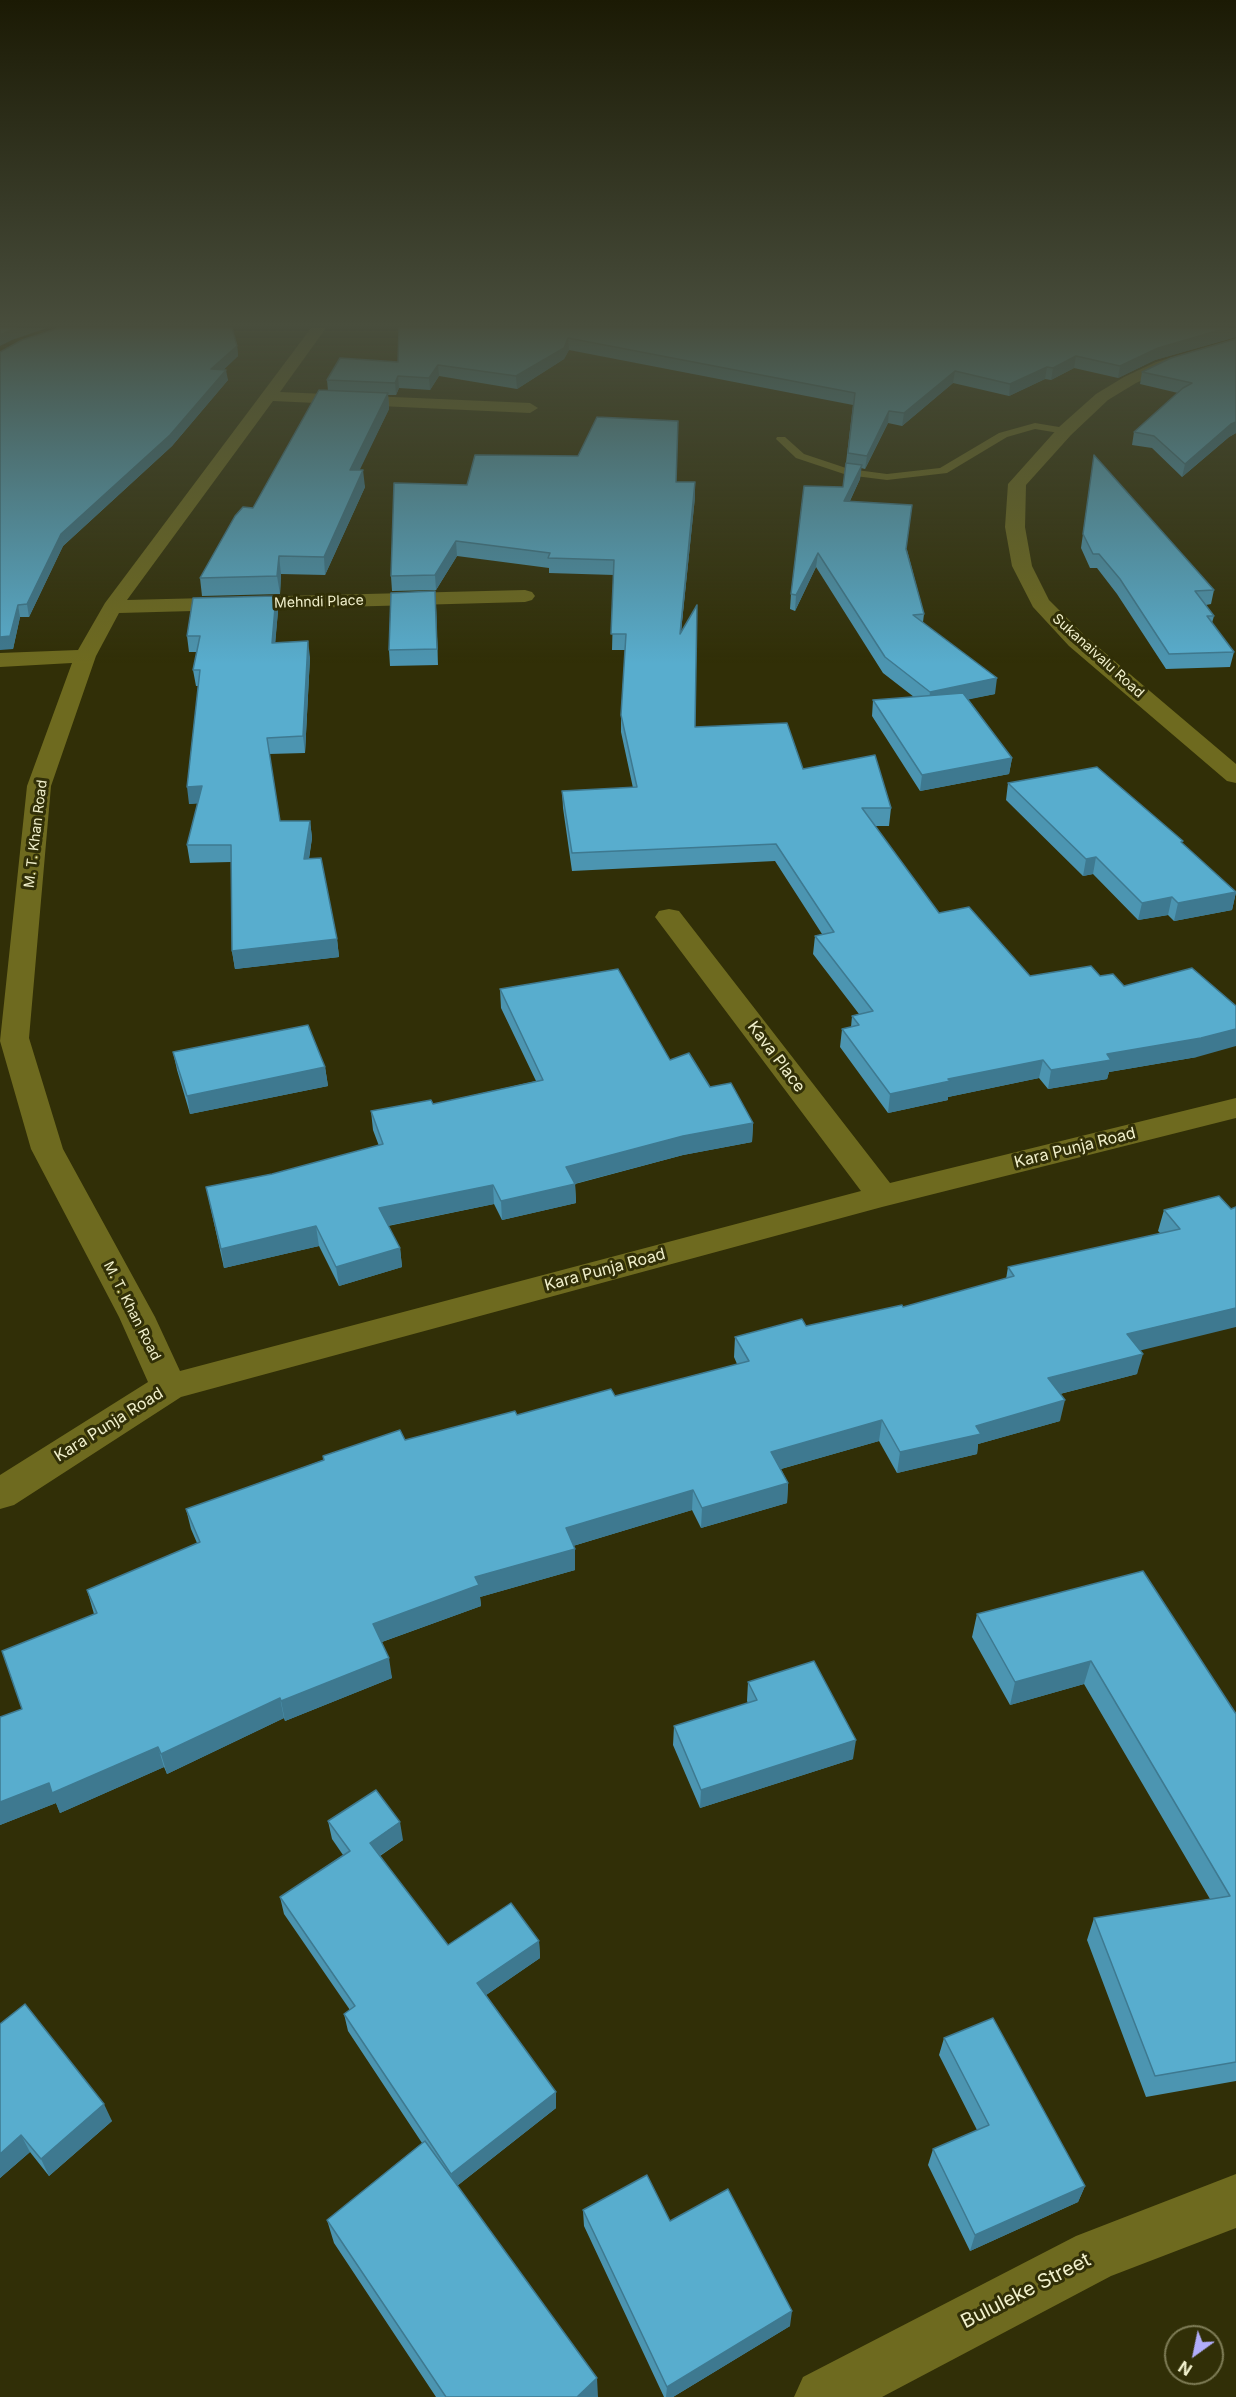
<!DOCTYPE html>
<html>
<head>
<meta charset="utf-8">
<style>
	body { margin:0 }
	#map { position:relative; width:1236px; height:2397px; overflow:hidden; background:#312f07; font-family:Inter,sans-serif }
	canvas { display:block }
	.north { position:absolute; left:1164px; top:2325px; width:60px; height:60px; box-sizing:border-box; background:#312f07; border:2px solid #7e7c56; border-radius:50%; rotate:213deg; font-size:16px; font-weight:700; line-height:24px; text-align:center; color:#f1f0cc }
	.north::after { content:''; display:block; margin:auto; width:21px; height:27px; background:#b1adfa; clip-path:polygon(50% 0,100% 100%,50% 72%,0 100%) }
</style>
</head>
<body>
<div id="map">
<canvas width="1236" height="2397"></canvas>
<div class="north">N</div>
</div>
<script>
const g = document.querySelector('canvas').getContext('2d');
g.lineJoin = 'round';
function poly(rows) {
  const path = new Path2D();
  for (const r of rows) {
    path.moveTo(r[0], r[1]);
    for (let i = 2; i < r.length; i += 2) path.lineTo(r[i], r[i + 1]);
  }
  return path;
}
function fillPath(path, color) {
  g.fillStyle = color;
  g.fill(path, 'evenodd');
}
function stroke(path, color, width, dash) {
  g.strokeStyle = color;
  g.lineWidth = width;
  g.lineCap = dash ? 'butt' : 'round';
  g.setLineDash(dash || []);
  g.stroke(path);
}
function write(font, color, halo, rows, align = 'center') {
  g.font = font + ' Inter,sans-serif';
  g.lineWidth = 6;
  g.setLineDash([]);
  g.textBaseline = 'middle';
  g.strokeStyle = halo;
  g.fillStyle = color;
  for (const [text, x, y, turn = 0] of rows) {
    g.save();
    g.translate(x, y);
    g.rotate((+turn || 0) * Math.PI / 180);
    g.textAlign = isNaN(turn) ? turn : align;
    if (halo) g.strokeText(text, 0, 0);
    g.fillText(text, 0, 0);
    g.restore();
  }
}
fillPath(poly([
	[1035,423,1065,428,1070,431,1065,434,1035,429,1007,437,947,473,887,480,847,475,796,458,776,439,777,437,785,437,804,454,849,469,887,474,940,468,999,433,1035,423]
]), '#6e6a1f');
fillPath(poly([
	[311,328,326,328,280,392,530,403,538,408,530,413,273,401,127,600,525,590,532,592,535,596,532,600,525,602,119,613,96,656,51,786,29,1038,63,1149,155,1317,180,1371,861,1191,655,917,659,911,669,909,679,911,890,1183,1236,1098,1236,1118,882,1207,181,1397,14,1505,0,1509,0,1475,148,1382,119,1317,31,1149,0,1041,27,786,72,663,0,667,0,653,78,650,105,603,311,328]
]), '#6e6a1f');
fillPath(poly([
	[1236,338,1236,348,1168,368,1136,383,1108,400,1071,435,1026,485,1025,527,1032,566,1049,600,1085,636,1236,764,1236,783,1227,781,1069,646,1033,607,1012,566,1005,527,1008,484,1059,427,1096,394,1124,377,1156,362,1236,338],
	[1236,2174,1236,2228,1111,2276,882,2397,794,2397,803,2377,1076,2236,1236,2174]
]), '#6e6a1f');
fillPath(poly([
	[399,328,1236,328,1236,337,1155,360,1118,378,1074,368,1051,380,1045,379,1009,396,953,383,902,426,888,423,865,469,861,468,860,479,850,501,907,550,924,614,923,622,995,694,968,699,1012,758,1009,774,920,791,872,716,873,700,914,697,883,673,816,567,795,611,790,609,791,594,843,487,853,405,569,350,564,359,517,389,439,376,430,390,399,388,396,395,388,395,389,409,359,470,365,487,325,575,281,574,280,594,202,596,200,578,253,508,328,391,327,380,398,362],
	[1236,339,1236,433,1229,437,1182,477,1152,448,1132,445,1134,432,1178,393,1140,384,1142,372],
	[237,346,238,356,223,370,228,380,172,446,63,546,29,617,20,617,13,649,0,352],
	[1094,455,1214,590,1211,604,1206,605,1214,616,1212,623,1234,652,1230,667,1166,669,1117,594,1097,568,1090,568,1081,548],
	[578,456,676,482,695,482,695,497,681,632,695,727,803,769,891,808,889,826,875,826,939,913,1030,976,1100,976,1124,986,1197,1057,1109,1072,1107,1079,1048,1089,1039,1078,948,1097,948,1100,888,1113,840,1047,842,1029,851,1027,852,1016,859,1014,813,954,815,936,822,934,775,861,572,871,563,808,562,791,633,788,621,732,621,715,625,650,612,650,614,575,549,573,549,568,457,556,436,590,392,591,391,576,467,485],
	[276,596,278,611,275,643,310,657,305,753,269,754,280,821,310,821,312,838,309,859,337,939,339,957,235,969,232,951,231,862,190,863,187,845,198,803,189,804,198,686,196,686,193,670,197,652,189,652,187,636],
	[436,607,438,665,390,666,389,650],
	[1008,783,1182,843,1236,892,1232,910,1174,921,1168,915,1138,920,1093,874,1083,876,1006,800],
	[500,989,670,1060,710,1087,753,1123,752,1142,683,1155,575,1184,576,1203,502,1220,494,1204,388,1226,400,1248,402,1267,339,1286,319,1246,224,1268,206,1187,272,1174,379,1146,373,1130,371,1111,433,1104,536,1081,501,1008],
	[173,1052,325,1067,328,1086,190,1114,177,1070],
	[1219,1196,1140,1350,1137,1374,1060,1394,1060,1421,978,1444,977,1454,897,1473,879,1441,781,1469,788,1483,787,1503,701,1528,692,1510,573,1546,575,1570,480,1597,481,1606,382,1642,392,1678,285,1721,284,1718,167,1774,164,1767,60,1813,56,1803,0,1825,0,1717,22,1709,94,1614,87,1590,197,1543,191,1529,186,1509,323,1460,323,1456,405,1440,517,1415,615,1396,737,1364,734,1357,735,1337,806,1326,903,1307,1006,1279,1008,1267,1161,1234,1158,1231,1164,1210],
	[977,1614,1236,1714,1236,2081,1146,2097,1087,1940,1094,1918,1210,1899,1084,1684,1010,1705,972,1637],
	[748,1682,853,1759,700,1808,673,1745,674,1726,748,1703,747,1701],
	[328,1821,403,1840,380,1856,448,1945,539,1941,540,1958,486,1995,556,2092,556,2108,457,2186,598,2397,436,2397,334,2243,327,2220,422,2143,348,2031,344,2014,350,2010,284,1914,280,1897,343,1855,332,1839],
	[0,2024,112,2121,49,2176,30,2152,0,2178],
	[944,2038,1085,2186,1078,2202,970,2251,928,2165,933,2149,977,2130,939,2055],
	[583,2210,670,2221,790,2326,673,2397,664,2397,584,2226]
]), '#4c95b1');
fillPath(poly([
	[15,328,47,328,12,340,0,346,0,335],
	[1227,328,1236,328,1236,337,1155,360,1118,378,1120,366,1158,348],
	[568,338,569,350,564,359,517,389,516,376],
	[237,346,238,356,213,380,211,369],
	[1076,356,1074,368,1051,380,1053,368],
	[438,365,439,376,430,390,429,378],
	[1047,367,1045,379,1009,396,1010,384],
	[226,370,228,380,172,446,63,546,29,617,27,604,61,534],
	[955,371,953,383,902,426,904,413],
	[398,376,399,388,396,395,395,383],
	[388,393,389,409,352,486,350,470],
	[889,411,888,423,865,469,867,456],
	[1236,422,1236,433,1229,437,1182,477,1185,464,1231,424],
	[862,465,860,479,843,515,844,501],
	[363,470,365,487,325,575,324,557],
	[695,482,695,497,679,650,680,634],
	[456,541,457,556,436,590,435,575],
	[818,553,816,567,795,611,796,595],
	[279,556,281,574,280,594,277,576],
	[435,591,436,607,438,665,437,649],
	[276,596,278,611,274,658,272,643],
	[18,605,20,617,13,649,0,650,0,637],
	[308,641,310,657,305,753,303,736],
	[997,678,995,694,928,708,930,692],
	[1012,758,1009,774,920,791,922,775],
	[202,786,205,803,189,804,187,787],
	[310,821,312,838,306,876,304,859],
	[1096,857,1093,874,1083,876,1086,859],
	[1236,892,1232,910,1174,921,1178,903],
	[1172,897,1168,915,1138,920,1142,903],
	[337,939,339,957,235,969,232,951],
	[1236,1029,1236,1046,1197,1057,1109,1072,1107,1079,1048,1089,1051,1070,1107,1054],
	[1043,1060,1039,1078,948,1097,948,1100,888,1113,890,1094,948,1079],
	[325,1067,328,1086,190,1114,187,1096],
	[753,1123,752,1142,683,1155,566,1186,566,1167,683,1136],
	[575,1184,576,1203,502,1220,501,1201],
	[493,1185,494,1204,381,1227,379,1208],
	[316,1226,319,1246,224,1268,221,1249],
	[400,1248,402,1267,339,1286,336,1267],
	[1236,1308,1236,1327,1122,1355,1127,1334],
	[1143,1354,1137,1374,1044,1398,1048,1378],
	[1065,1400,1060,1421,978,1444,977,1454,897,1473,900,1452,976,1426],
	[882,1420,879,1441,770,1472,771,1452],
	[788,1483,787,1503,701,1528,702,1508],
	[693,1490,692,1510,566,1548,566,1528],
	[575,1549,575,1570,480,1597,481,1606,376,1644,373,1624,475,1577],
	[389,1658,392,1678,285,1721,281,1701],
	[1091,1661,1084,1684,1010,1705,1015,1682],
	[280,1698,284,1718,167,1774,161,1754],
	[856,1740,853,1759,700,1808,701,1790],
	[158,1747,164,1767,60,1813,56,1803,0,1825,0,1802,49,1783],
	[400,1822,403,1840,373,1860,370,1843],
	[539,1941,540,1958,479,2000,477,1983],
	[556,2092,556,2108,453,2189,451,2174],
	[104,2104,112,2121,49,2176,41,2159],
	[21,2135,30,2152,0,2178,0,2154],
	[1085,2186,1078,2202,970,2251,975,2235],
	[792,2311,790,2326,673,2397,666,2397,667,2387],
	[597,2378,598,2397,577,2397]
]), '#3e7990');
const building = poly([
	[0,328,15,328,0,335,0,328],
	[59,328,232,328,237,346,211,369,226,370,170,435,61,534,27,604,18,605,10,636,0,637,0,352,22,340,59,328],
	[399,328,1227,328,1158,348,1120,366,1076,356,1053,368,1047,367,1010,384,955,371,904,413,889,411,867,456,848,453,855,393,568,338,564,348,516,376,438,365,429,378,398,376,395,383,327,380,340,358,398,362,399,328],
	[1236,339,1236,422,1231,424,1185,464,1154,436,1134,432,1183,388,1192,383,1142,372,1171,358,1236,339],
	[319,390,388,393,350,470,363,470,324,557,279,556,277,576,200,578,235,516,243,507,253,508,319,390],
	[597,417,678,421,676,482,695,482,680,634,697,605,695,727,787,723,803,769,875,755,891,808,862,808,939,913,969,907,1030,976,1091,966,1100,976,1113,974,1124,986,1192,968,1236,1006,1236,1029,1201,1038,1107,1054,1111,1060,1051,1070,1043,1060,948,1079,950,1081,890,1094,842,1029,859,1025,852,1016,873,1011,815,936,834,932,776,844,572,853,562,791,637,787,621,715,626,634,611,634,614,560,548,558,550,553,456,541,435,575,391,576,394,483,467,485,475,455,578,456,597,417],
	[1094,455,1214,590,1195,591,1214,616,1207,616,1234,652,1169,654,1120,579,1099,554,1093,554,1083,534,1094,455],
	[846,463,862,465,844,501,912,505,906,549,924,614,913,615,997,678,930,692,885,657,818,553,796,595,791,594,804,486,843,487,846,463],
	[435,591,437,649,389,650,391,593,435,591],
	[276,596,272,643,308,641,303,736,267,738,280,821,310,821,304,859,321,858,337,939,232,951,231,845,187,845,202,786,187,787,200,670,193,670,200,636,187,636,193,598,276,596],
	[963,693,1012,758,922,775,873,700,963,693],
	[1097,767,1183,841,1181,842,1236,892,1178,903,1172,897,1142,903,1096,857,1086,859,1008,783,1097,767],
	[618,969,670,1060,689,1053,710,1087,731,1083,753,1123,683,1136,566,1167,575,1184,501,1201,493,1185,379,1208,400,1248,336,1267,316,1226,221,1249,206,1187,272,1174,383,1144,371,1111,431,1100,433,1104,543,1080,500,989,618,969],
	[308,1025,325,1067,187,1096,173,1052,308,1025],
	[1219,1196,1231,1209,1236,1207,1236,1308,1127,1334,1143,1354,1048,1378,1065,1400,976,1426,981,1434,900,1452,882,1420,771,1452,788,1483,702,1508,693,1490,566,1528,575,1549,475,1577,479,1585,373,1624,389,1658,281,1701,280,1698,161,1754,158,1747,52,1793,49,1783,0,1802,0,1717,22,1709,2,1651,97,1613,87,1590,200,1542,186,1509,324,1460,323,1456,400,1430,405,1440,515,1411,517,1415,611,1389,615,1396,749,1361,735,1337,802,1319,806,1326,902,1305,903,1307,1014,1276,1008,1267,1180,1229,1164,1210,1219,1196],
	[1143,1571,1236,1714,1236,2062,1155,2076,1094,1918,1230,1896,1091,1661,1015,1682,977,1614,1143,1571],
	[814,1661,856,1740,701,1790,674,1726,757,1700,748,1682,814,1661],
	[376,1790,400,1822,370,1843,448,1945,511,1903,539,1941,477,1983,556,2092,451,2174,344,2014,355,2006,280,1897,350,1851,328,1821,376,1790],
	[25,2004,104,2104,41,2159,21,2135,0,2154,0,2024,25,2004],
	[993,2018,1085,2186,975,2235,933,2149,989,2125,944,2038,993,2018],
	[425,2141,597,2378,577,2397,446,2397,327,2220,425,2141],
	[647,2175,670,2221,728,2189,792,2311,667,2387,583,2210,647,2175]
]);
fillPath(building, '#58adce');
stroke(building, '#3e7990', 1.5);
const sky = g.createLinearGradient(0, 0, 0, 664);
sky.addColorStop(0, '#1b1a04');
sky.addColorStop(0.49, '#484d3c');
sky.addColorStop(1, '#484d3c00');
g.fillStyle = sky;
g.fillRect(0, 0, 1236, 664);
write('14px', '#f1f0cc', '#312f07', [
	["Mehndi Place",319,602,-2],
	["Sukanaivalu Road",1098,656,42],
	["M. T. Khan Road",36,834,-83],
	["M. T. Khan Road",132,1311,63]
]);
write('16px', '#f1f0cc', '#312f07', [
	["Kava Place",776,1057,53],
	["Kara Punja Road",1075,1148,-14],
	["Kara Punja Road",605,1270,-15],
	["Kara Punja Road",109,1425,-32]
]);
write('20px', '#f1f0cc', '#312f07', [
	["Bululeke Street",1026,2291,-27]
]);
</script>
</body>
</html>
